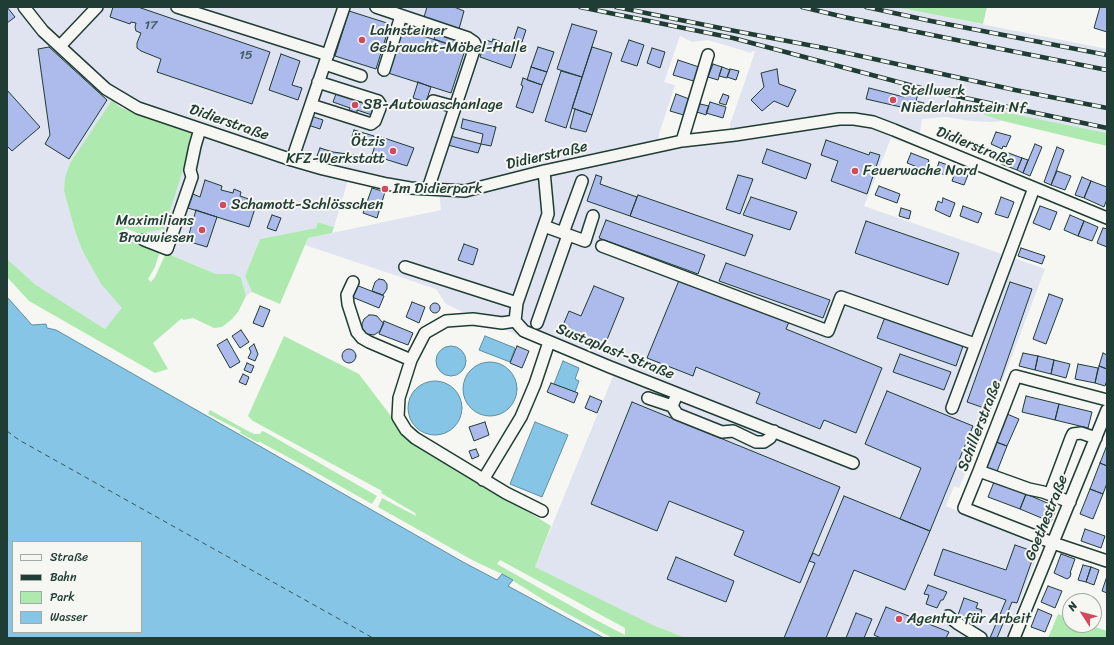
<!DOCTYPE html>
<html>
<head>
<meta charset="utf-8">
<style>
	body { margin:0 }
	#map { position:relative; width:1114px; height:645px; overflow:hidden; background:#f6f6f2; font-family:Sriracha,sans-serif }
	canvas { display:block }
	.frame { position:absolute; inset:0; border:8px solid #1f3d34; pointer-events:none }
	.legend { position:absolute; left:12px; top:541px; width:130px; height:92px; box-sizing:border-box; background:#f6f6f2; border:1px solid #a0aca6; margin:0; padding:5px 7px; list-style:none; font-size:12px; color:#1f3d34 }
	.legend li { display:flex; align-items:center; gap:8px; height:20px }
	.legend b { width:20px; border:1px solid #a0aca6 }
	.north { position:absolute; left:1062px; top:593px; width:40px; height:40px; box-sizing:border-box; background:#f6f6f2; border:1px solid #a0aca6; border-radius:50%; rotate:306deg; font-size:11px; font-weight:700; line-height:16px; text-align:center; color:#1f3d34 }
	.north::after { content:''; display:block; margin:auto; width:14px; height:18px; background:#d1495b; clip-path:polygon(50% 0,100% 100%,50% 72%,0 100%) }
</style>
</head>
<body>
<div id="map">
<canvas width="1114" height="645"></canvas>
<div class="frame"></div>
<ul class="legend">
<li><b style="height:5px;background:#f6f6f2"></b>Straße</li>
<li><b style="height:5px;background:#1f3d34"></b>Bahn</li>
<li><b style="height:11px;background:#aeeab0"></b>Park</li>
<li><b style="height:11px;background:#87c5e7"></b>Wasser</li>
</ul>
<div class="north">N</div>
</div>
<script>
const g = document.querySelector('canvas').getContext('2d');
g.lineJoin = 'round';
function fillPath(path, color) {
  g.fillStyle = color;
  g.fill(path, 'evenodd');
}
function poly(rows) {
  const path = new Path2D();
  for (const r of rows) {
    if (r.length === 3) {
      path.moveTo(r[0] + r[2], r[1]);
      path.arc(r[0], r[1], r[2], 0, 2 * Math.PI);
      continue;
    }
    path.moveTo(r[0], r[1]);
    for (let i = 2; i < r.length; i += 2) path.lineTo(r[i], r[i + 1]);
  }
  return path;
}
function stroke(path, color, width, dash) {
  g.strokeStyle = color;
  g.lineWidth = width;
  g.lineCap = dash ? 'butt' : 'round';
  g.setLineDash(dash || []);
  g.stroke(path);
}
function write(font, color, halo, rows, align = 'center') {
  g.font = font + ' Sriracha,sans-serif';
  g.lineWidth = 4;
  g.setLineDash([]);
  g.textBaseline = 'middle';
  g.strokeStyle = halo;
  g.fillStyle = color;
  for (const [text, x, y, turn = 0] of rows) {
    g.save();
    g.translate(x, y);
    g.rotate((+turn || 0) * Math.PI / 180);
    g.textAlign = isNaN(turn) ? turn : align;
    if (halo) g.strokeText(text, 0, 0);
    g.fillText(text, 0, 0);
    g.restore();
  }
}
fillPath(poly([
	[7,7,895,7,1107,49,1107,133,973,107,973,109,987,116,1003,121,992,122,971,121,945,117,922,119,920,132,915,146,891,138,864,206,1045,269,991,411,959,488,954,486,946,506,1041,547,1006,638,686,638,653,625,535,567,614,374,493,325,494,315,463,312,446,304,436,289,305,245,308,238,441,210,438,186,419,184,325,164,208,127,141,103,118,92,70,163,64,191,75,231,83,252,101,284,123,308,105,329,36,285,7,259],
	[680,36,692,42,708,40,751,53,752,51,755,52,730,124,731,140,658,152,659,134,675,85,664,82],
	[195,133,258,153,348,180,334,227,319,222,317,228,260,239,245,276,252,292,246,296,242,282,234,274,216,274,200,267,166,253,145,236]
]), '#e0e4f0');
fillPath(poly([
	[895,7,987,7,983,24],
	[112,100,120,107,127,110,195,133,164,229,147,232,145,236,125,228,122,234,160,251,155,267,148,279,151,282,155,277,166,253,216,274,234,274,241,278,245,292,246,296,238,312,232,319,222,327,214,328,193,318,183,320,182,318,153,343,168,369,155,373,29,301,7,277,7,259,36,285,105,329,122,308,101,284,83,252,75,231,64,191,65,178,70,163],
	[973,106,1107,133,1107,146,1003,121,987,116,973,109],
	[318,222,334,227,332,233,308,238,280,304,252,292,245,276,260,239,316,228],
	[284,336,359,374,406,436,551,526,535,567,653,625,686,638,612,638,552,605,502,574,474,561,378,507,382,498,416,516,415,513,381,493,382,491,253,421,248,416],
	[500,560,625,628,625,635,596,620,497,564],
	[210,410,246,430,254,434,260,434,262,431,265,432,377,496,372,504,299,463,260,442,257,442,240,433,241,431,208,414],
	[1058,614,1070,618,1070,625,1090,625,1107,631,1107,638,1048,638]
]), '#aeeab0');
const water = poly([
	[7,297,32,325,46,324,47,328,56,330,463,562,497,580,502,574,513,580,508,586,604,638,7,638,7,297],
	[13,542,141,542,141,632,13,632,13,542],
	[485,336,515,348,510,362,479,350,485,336],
	[451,361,15],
	[563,361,579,368,575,379,579,381,575,392,554,384,563,361],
	[490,389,27],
	[435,408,27],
	[535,422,568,435,542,497,510,484,535,422]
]);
fillPath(water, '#87c5e7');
stroke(water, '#5d8f9f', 1);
stroke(poly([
	[7,431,19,440,373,638]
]), '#345858', 1, [5, 4]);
const building = poly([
	[7,7,15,17,7,23,7,7],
	[113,7,138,7,270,52,252,104,157,72,161,59,141,51,137,48,137,43,141,33,136,31,135,27,136,23,131,22,130,24,110,17,113,7],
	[427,7,454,7,464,11,459,29,424,17,427,7],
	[1100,7,1107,7,1107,32,1094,28,1100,7],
	[349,11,390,24,376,69,335,56,349,11],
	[572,24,597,31,582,77,557,69,572,24],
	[518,27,526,30,522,42,514,39,518,27],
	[403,29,465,50,451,93,388,73,403,29],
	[436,32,456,38,454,46,434,39,436,32],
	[493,39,511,45,510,48,517,50,511,68,480,57,486,40,492,42,493,39],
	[629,40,644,45,637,66,621,61,629,40],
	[49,47,107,100,69,159,45,144,50,135,38,49,49,47],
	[538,47,554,52,547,72,531,67,538,47],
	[592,47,612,53,592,115,572,108,592,47],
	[652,48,665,52,660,68,647,63,652,48],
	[281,54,300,61,292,85,302,88,298,100,269,90,281,54],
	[678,60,702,68,697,82,673,75,678,60],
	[713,64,722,67,718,80,708,77,713,64],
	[531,67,547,72,542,85,527,80,531,67],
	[722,67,730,70,727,78,719,76,722,67],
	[730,69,739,71,736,80,727,77,730,69],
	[777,69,779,84,796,90,788,107,774,101,762,111,751,100,764,87,761,73,777,69],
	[561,71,582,77,566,128,545,121,561,71],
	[523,78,542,85,533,113,516,107,523,86,521,85,523,78],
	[418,82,431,87,426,102,413,98,418,82],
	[869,88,904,97,906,91,918,94,916,101,924,103,922,111,914,109,914,110,866,99,869,88],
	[7,90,40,127,12,151,7,146,7,90],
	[336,94,378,108,375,116,357,110,357,113,349,110,350,108,333,102,336,94],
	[676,94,692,100,687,116,670,111,676,94],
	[723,94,729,96,726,105,719,103,723,94],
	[710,102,726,107,723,118,706,113,710,102],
	[700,104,709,106,706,115,697,112,700,104],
	[575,109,592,115,586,132,570,128,575,109],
	[311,116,323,120,320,129,308,125,311,116],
	[463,119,496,127,491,146,481,144,483,134,461,128,463,119],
	[354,130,374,136,370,147,351,140,354,130],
	[996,132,1011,136,1006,147,1003,146,1002,149,991,144,996,132],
	[378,136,414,148,407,166,372,155,378,136],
	[450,136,481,144,478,153,448,145,450,136],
	[826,140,869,155,870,152,880,155,867,194,831,181,838,161,821,155,826,140],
	[1035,144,1042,147,1030,176,1023,173,1035,144],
	[1057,147,1064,150,1051,185,1044,182,1057,147],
	[320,148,333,152,355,155,354,164,331,160,317,156,320,148],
	[767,149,811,164,806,179,762,163,767,149],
	[1006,152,1022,158,1017,170,1001,164,1006,152],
	[911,153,929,160,925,170,907,163,911,153],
	[1022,158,1028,160,1023,173,1017,170,1022,158],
	[939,162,951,166,947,176,936,171,939,162],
	[956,170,968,175,964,185,952,181,956,170],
	[1057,171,1071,176,1065,190,1051,185,1057,171],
	[596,175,602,177,600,184,637,197,630,216,587,201,596,175],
	[738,175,753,179,740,214,726,209,738,175],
	[1082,177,1091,181,1084,198,1075,195,1082,177],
	[205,180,222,186,221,190,233,193,234,189,241,192,240,196,257,202,249,227,188,208,193,194,200,197,205,180],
	[1091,181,1107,187,1107,199,1104,207,1084,198,1091,181],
	[879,186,900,194,897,203,875,195,879,186],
	[372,188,385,192,377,218,363,213,372,188],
	[638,195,753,235,745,256,630,216,638,195],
	[751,197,797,212,790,230,743,215,751,197],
	[1001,197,1014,202,1008,218,995,214,1001,197],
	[943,198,955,203,950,217,935,210,938,201,942,203,943,198],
	[963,206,982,213,978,223,960,216,963,206],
	[1040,206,1057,212,1050,230,1033,223,1040,206],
	[901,208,911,211,909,219,899,216,901,208],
	[196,210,217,217,207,247,187,241,196,210],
	[272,215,281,218,276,231,267,228,272,215],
	[1070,215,1084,221,1078,236,1064,230,1070,215],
	[606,220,705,255,698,274,599,238,606,220],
	[866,221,959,253,948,285,855,253,866,221],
	[1084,221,1098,227,1092,241,1078,236,1084,221],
	[1103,228,1107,229,1107,247,1097,243,1103,228],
	[464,244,478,249,473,265,458,260,464,244],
	[1021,248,1045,256,1042,264,1018,256,1021,248],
	[726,263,830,300,823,318,719,281,726,263],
	[680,278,789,322,786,329,882,368,856,433,824,420,820,429,756,403,760,393,696,367,693,376,647,358,680,278],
	[379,279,384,280,387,284,387,289,383,295,372,291,375,282,379,279],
	[1010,282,1032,289,990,410,967,402,1010,282],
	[356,285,384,296,379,308,352,297,356,285],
	[594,286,624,298,604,347,561,330,569,311,581,316,594,286],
	[1049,294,1063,299,1046,344,1033,339,1049,294],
	[412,302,425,307,419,323,406,317,412,302],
	[435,308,5],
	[260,306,270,310,263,327,253,323,260,306],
	[369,315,373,315,377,316,382,322,384,323,380,331,374,335,367,334,364,331,362,328,362,324,364,319,369,315],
	[885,317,963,346,956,366,877,338,885,317],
	[384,321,413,333,408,345,379,334,384,321],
	[241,330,249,342,240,348,232,336,241,330],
	[227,339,240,362,230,368,217,345,227,339],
	[254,344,258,354,255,361,248,358,251,352,249,348,254,344],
	[517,346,529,351,522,368,510,363,517,346],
	[349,356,7],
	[1023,353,1038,356,1035,370,1019,366,1023,353],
	[1103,353,1107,355,1107,369,1099,366,1103,353],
	[900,354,951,372,944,390,893,372,900,354],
	[1038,356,1054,360,1051,374,1035,370,1038,356],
	[1054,360,1070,364,1066,378,1051,374,1054,360],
	[247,363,254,366,251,373,244,370,247,363],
	[1078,364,1098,368,1095,383,1075,379,1078,364],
	[1099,366,1107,369,1107,380,1105,386,1095,383,1099,366],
	[243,374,249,377,246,385,239,382,243,374],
	[551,383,578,393,574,403,547,392,551,383],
	[887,391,973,426,930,531,900,519,921,468,865,444,887,391],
	[590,396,602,401,597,413,585,408,590,396],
	[1026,396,1059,404,1055,420,1022,412,1026,396],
	[632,402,840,487,800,583,734,555,744,531,669,501,657,531,591,504,632,402],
	[1059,404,1092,412,1088,428,1055,420,1059,404],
	[1007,414,1019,419,1007,446,996,442,1007,414],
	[485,422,489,435,474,441,469,427,485,422],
	[996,442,1007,446,996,474,985,469,996,442],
	[1107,445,1107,466,1100,463,1107,445],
	[476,449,479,456,472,459,469,451,476,449],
	[1100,463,1107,466,1107,483,1103,494,1090,489,1100,463],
	[994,482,1026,494,1020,509,988,497,994,482],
	[1090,489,1103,494,1093,519,1080,514,1090,489],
	[1026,494,1057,507,1051,522,1020,509,1026,494],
	[844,496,930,531,905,590,854,570,826,638,784,638,815,563,809,561,813,553,819,556,844,496],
	[1085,529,1105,536,1101,548,1081,541,1085,529],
	[1015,545,1035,552,1017,603,1012,602,997,638,990,638,1006,600,934,575,943,549,1006,570,1015,545],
	[1061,554,1075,559,1070,573,1071,573,1070,577,1067,579,1054,573,1061,554],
	[676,557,734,581,726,602,667,579,676,557],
	[1083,565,1091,567,1086,582,1078,580,1083,565],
	[1091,567,1099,570,1094,585,1086,582,1091,567],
	[1107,576,1107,593,1102,591,1107,576],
	[928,585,947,592,943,600,941,600,937,608,926,604,929,595,924,594,928,585],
	[1048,586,1062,591,1055,608,1041,602,1048,586],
	[964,598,978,603,976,608,982,610,978,621,972,618,970,623,957,618,964,598],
	[886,607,949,632,946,638,881,638,874,635,886,607],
	[1038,609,1052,615,1045,632,1031,627,1038,609],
	[856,613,872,619,864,638,846,638,856,613]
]);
fillPath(building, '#acbbeb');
stroke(building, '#1f3d34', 1);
const minor = poly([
	[24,7,43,31,106,89,138,108,292,160,323,169,387,184,410,188,465,191,544,171,682,141,735,135,839,119,854,119,873,122,894,130,1107,218],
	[177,7,328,55],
	[376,7,468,38,474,42,475,44,475,47,428,189],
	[60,46,97,7],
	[325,64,361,76],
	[384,70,401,16],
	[433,101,455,107],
	[311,105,371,124,375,121,380,108,380,104,378,101,318,82],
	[682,141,708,55],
	[292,160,344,7],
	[544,171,548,214,517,303,515,321,524,331,610,367,853,463],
	[544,226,585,241,593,216],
	[563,233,582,181],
	[144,240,167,249,192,177,190,170,195,146,200,129],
	[602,246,828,331,841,297,975,344],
	[405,267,517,303],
	[353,282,347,295,348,304,357,332,362,338,369,342,411,360],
	[515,321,502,323,473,319,446,321,425,333,411,360,399,398,398,417,406,430,415,438,506,493,542,511],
	[537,323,568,235],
	[648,398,672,406,675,399],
	[1107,400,1016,376,979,471,964,508,1053,543,1107,561],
	[672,406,677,414,722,432,733,431,756,442,764,442,770,438,774,431],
	[952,408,1034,188],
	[979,471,1029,489,1043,492,1070,502],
	[483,480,521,417,535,384,549,342],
	[1050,494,1071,438,1073,434,1081,433,1096,438],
	[948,616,957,623,981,638],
	[1014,638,1107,410]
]);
stroke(minor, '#1f3d34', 14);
stroke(minor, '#f6f6f2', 11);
const rail = poly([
	[580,7,733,38,932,91,1107,128],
	[616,7,735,31,824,48,1015,90,1107,108],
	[802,7,844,17,981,45,1107,70],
	[866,7,931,21,1107,55]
]);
stroke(rail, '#1f3d34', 4.5);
stroke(rail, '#f6f6f2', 3, [9]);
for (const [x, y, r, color] of [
	[362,40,4,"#d1495b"],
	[893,100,4,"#d1495b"],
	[355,105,4,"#d1495b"],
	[393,151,4,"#d1495b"],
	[855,171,4,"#d1495b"],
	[385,189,4,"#d1495b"],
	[223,205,4,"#d1495b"],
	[202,230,4,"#d1495b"],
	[899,619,4,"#d1495b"]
]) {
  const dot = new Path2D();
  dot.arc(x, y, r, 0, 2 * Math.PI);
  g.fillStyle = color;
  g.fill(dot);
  stroke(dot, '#f6f6f2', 1.5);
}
write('13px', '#425c62', null, [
	["17",151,26],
	["15",246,56]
]);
write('15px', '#1f3d34', '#f6f6f2', [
	["Lahnsteiner",370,31],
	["Gebraucht-Möbel-Halle",370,48],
	["Stellwerk",901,91],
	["Niederlahnstein Nf",901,108],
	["SB-Autowaschanlage",363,105],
	["Ötzis",385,142,"right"],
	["KFZ-Werkstatt",385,159,"right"],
	["Feuerwache Nord",863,171],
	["Im Didierpark",393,189],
	["Schamott-Schlösschen",231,205],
	["Maximilians",194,221,"right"],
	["Brauwiesen",194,238,"right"],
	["Agentur für Arbeit",907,619]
], 'left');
write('15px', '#1f3d34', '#f6f6f2', [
	["Didierstraße",229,123,19],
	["Didierstraße",975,147,22],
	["Didierstraße",547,156,-13],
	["Sustaplast-Straße",615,352,22],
	["Schillerstraße",980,426,-69],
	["Goethestraße",1047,518,-68]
]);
</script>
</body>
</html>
